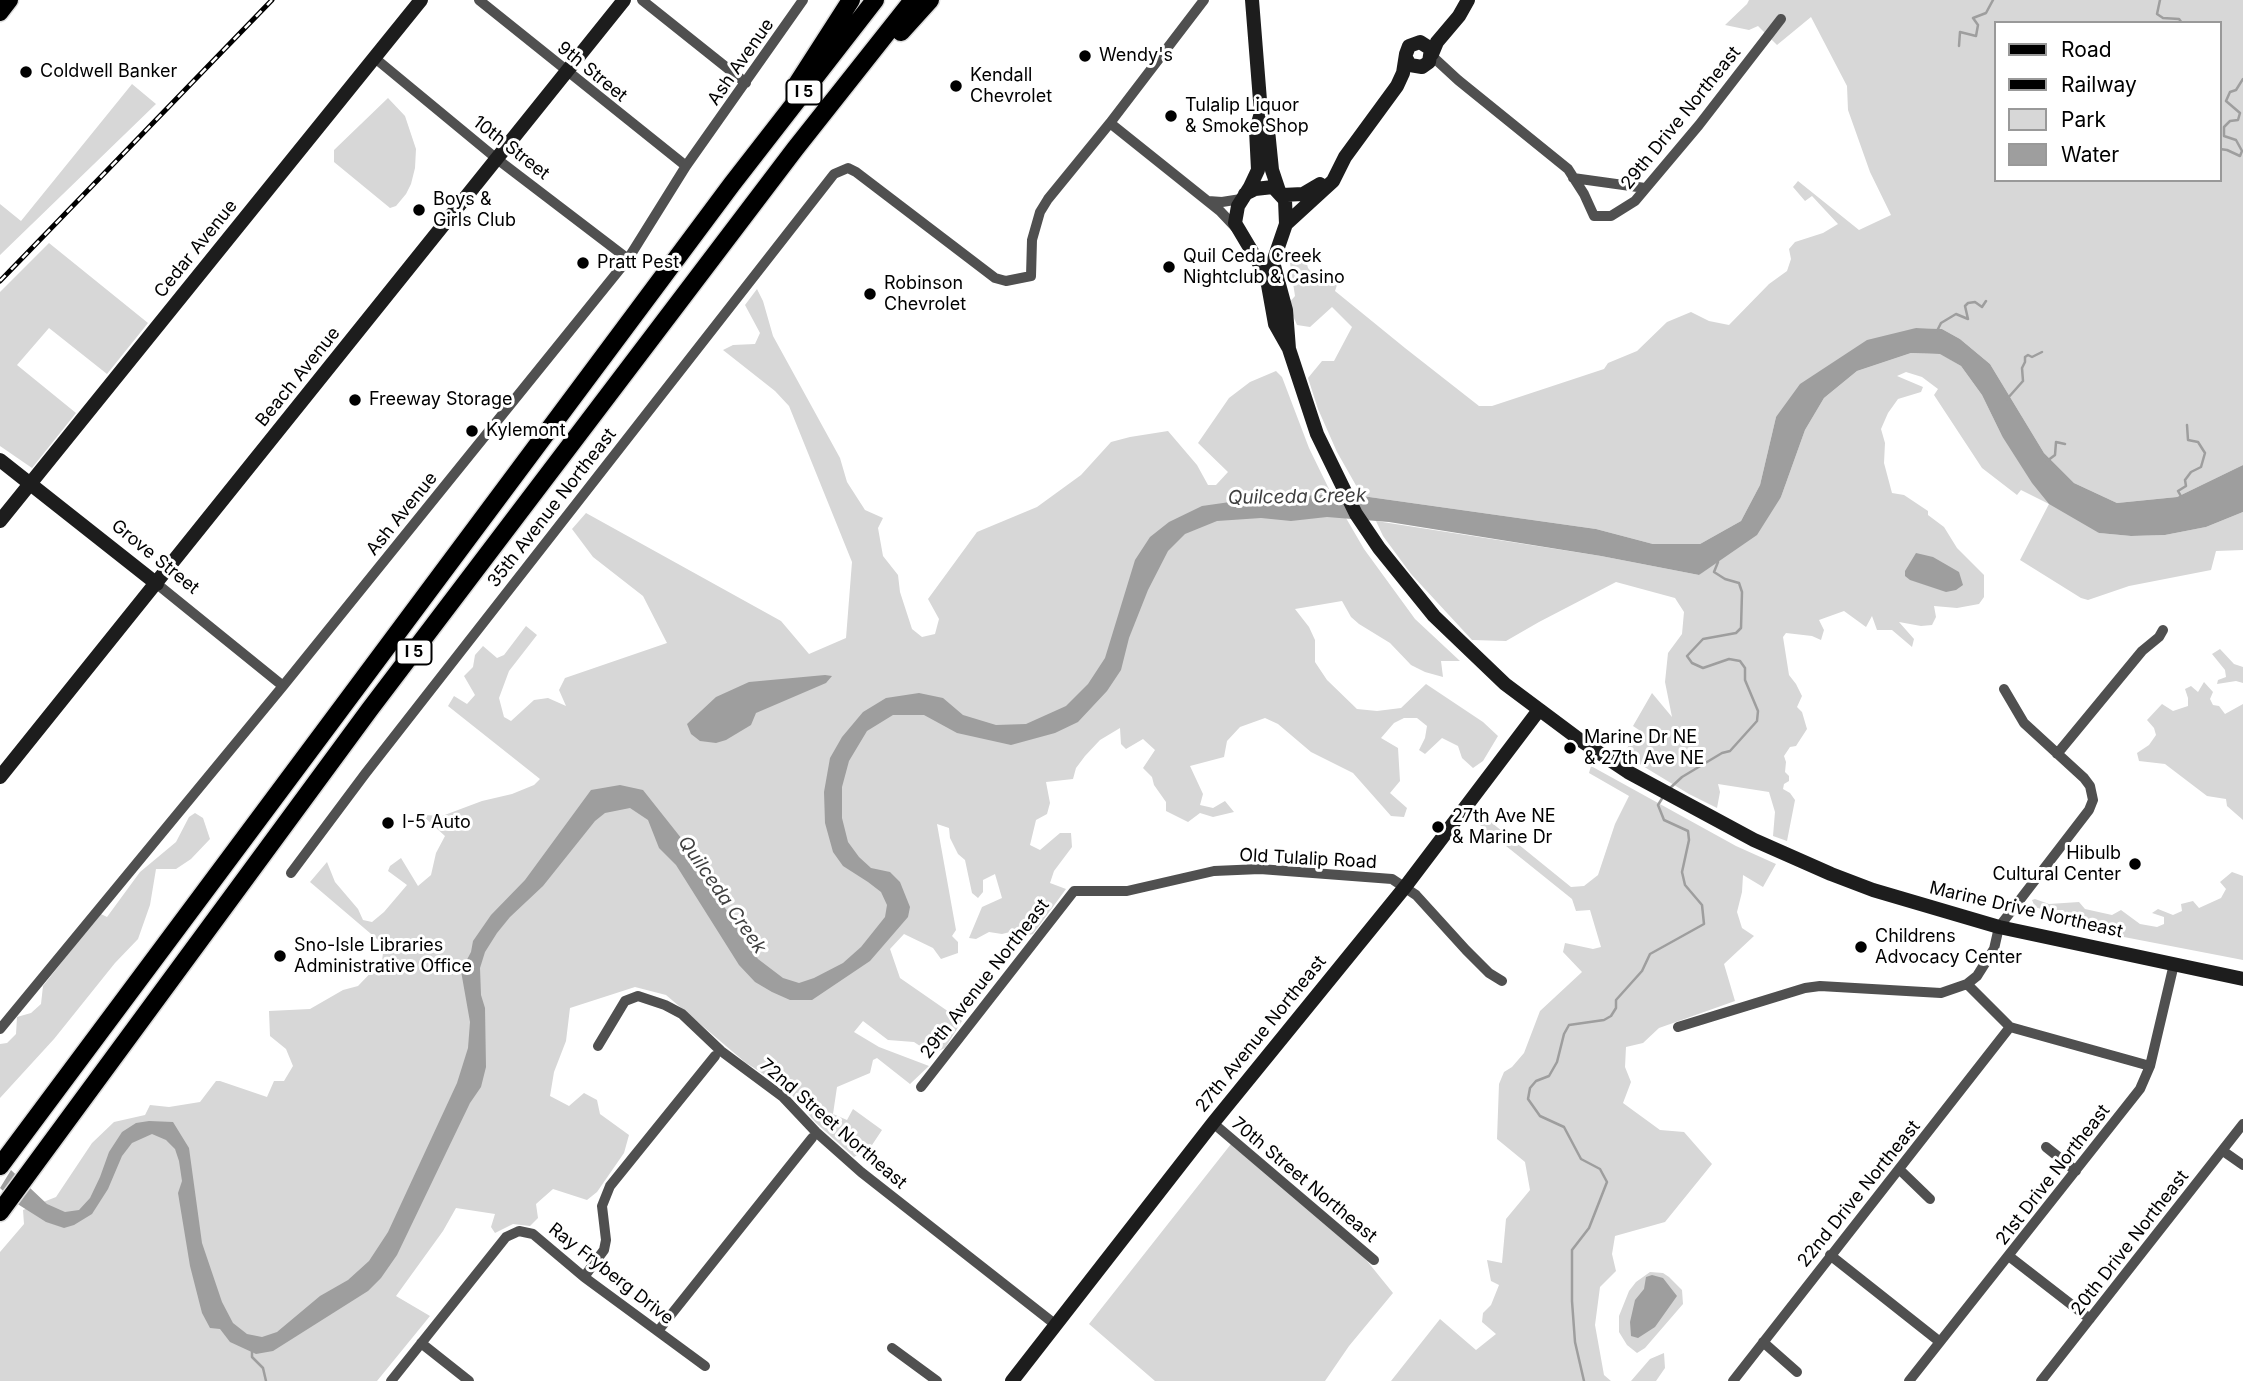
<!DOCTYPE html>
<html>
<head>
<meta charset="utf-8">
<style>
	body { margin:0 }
	#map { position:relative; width:2243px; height:1381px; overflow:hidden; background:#fff; font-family:Inter,sans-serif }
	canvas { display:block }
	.legend { position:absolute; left:1994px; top:21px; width:228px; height:161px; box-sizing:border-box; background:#fff; border:2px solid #999; margin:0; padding:9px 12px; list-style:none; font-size:21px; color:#000 }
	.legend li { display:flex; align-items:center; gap:14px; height:35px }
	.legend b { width:35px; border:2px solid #999 }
</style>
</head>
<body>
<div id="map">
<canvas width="2243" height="1381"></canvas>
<ul class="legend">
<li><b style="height:9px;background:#000"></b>Road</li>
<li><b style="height:9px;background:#000"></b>Railway</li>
<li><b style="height:19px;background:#d7d7d7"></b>Park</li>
<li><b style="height:19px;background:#9e9e9e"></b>Water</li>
</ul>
</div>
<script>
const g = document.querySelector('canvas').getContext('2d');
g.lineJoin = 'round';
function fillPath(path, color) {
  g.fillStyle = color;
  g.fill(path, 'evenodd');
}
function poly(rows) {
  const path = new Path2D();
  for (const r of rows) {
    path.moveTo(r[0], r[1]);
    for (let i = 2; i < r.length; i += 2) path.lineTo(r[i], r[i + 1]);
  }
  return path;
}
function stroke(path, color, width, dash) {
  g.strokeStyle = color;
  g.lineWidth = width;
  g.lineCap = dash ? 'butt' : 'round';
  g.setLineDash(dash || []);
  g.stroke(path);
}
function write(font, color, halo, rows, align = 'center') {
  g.font = font + ' Inter,sans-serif';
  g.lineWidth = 6;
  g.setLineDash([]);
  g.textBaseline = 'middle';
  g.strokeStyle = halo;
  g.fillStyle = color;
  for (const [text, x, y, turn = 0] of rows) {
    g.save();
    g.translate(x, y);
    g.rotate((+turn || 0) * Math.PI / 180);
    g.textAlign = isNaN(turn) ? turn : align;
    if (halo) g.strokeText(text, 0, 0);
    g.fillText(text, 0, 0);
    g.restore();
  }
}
fillPath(poly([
	[1749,0,2243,0,2243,465,2177,497,2117,503,2074,483,2044,453,1990,364,1960,339,1942,329,1916,328,1776,417,1760,485,1741,521,1700,544,1653,544,1596,529,1362,496,1337,452,1318,409,1308,378,1322,361,1334,361,1352,327,1332,307,1310,327,1297,325,1288,304,1295,296,1290,263,1305,257,1308,268,1320,282,1328,275,1338,282,1335,291,1405,348,1479,406,1492,406,1604,369,1608,363,1637,351,1667,322,1691,312,1709,321,1729,325,1769,284,1787,271,1791,259,1789,249,1795,242,1823,233,1838,224,1812,196,1805,201,1793,187,1798,181,1859,230,1891,215,1870,172,1848,110,1847,86,1811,17,1777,45,1758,26,1749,30,1725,25,1747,4],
	[1996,23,2220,23,2220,180,1996,180],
	[132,84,156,104,0,255,0,204,21,221],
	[388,98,405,116,416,149,415,168,411,184,406,194,396,206,390,208,334,162,334,150],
	[49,243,148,323,107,374,49,328,17,365,76,413,32,468,0,446,0,292],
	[757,289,763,301,773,336,840,458,847,482,865,510,883,518,878,528,883,556,898,575,900,592,912,629,922,637,935,634,939,619,928,599,977,532,1037,507,1081,475,1111,442,1130,437,1168,431,1197,465,1208,485,1216,485,1228,472,1198,443,1229,398,1250,382,1276,371,1282,377,1309,448,1328,487,1364,549,1415,619,1460,661,1441,661,1443,677,1425,672,1411,665,1390,643,1359,624,1351,617,1342,601,1295,609,1309,627,1315,640,1315,662,1327,680,1357,709,1377,711,1401,708,1426,684,1483,722,1498,736,1483,761,1473,768,1462,758,1458,746,1442,738,1425,754,1419,750,1425,738,1427,726,1417,718,1404,718,1394,723,1381,738,1398,748,1400,781,1390,793,1407,808,1404,817,1391,816,1353,773,1311,752,1278,724,1265,718,1240,727,1227,741,1224,757,1190,766,1203,794,1200,805,1213,808,1225,801,1234,812,1213,817,1200,813,1188,822,1166,811,1166,802,1154,785,1152,777,1143,768,1155,750,1143,739,1126,749,1121,744,1120,728,1100,740,1085,756,1076,768,1073,779,1046,782,1050,803,1047,814,1036,820,1030,845,1040,850,1060,833,1071,833,1072,847,1054,871,1050,883,1066,889,1033,934,1025,936,1018,930,1002,934,989,932,976,939,969,938,982,907,1002,898,995,874,983,880,983,892,978,898,972,893,965,860,958,854,950,838,949,828,937,824,956,930,952,936,958,942,958,953,941,959,933,948,904,934,890,949,900,978,962,1021,945,1048,932,1054,914,1042,888,1040,863,1021,854,1032,879,1047,929,1066,910,1084,877,1058,873,1060,870,1073,837,1087,833,1114,847,1120,853,1109,882,1130,870,1148,854,1157,816,1123,786,1088,746,1063,666,995,635,987,570,1008,566,1041,554,1072,550,1096,569,1106,584,1093,597,1100,600,1114,629,1135,624,1153,597,1192,587,1200,553,1189,536,1204,538,1218,530,1226,513,1224,495,1233,491,1227,495,1214,456,1208,443,1231,396,1296,430,1316,377,1381,0,1381,0,1252,24,1224,23,1210,56,1197,92,1143,114,1122,145,1115,150,1105,169,1107,200,1102,216,1081,220,1081,267,1097,274,1081,284,1081,293,1066,286,1049,270,1036,269,1011,310,1009,343,990,358,986,382,961,384,945,310,882,327,862,335,882,358,909,363,920,372,922,384,912,407,885,388,871,390,866,401,858,418,886,431,875,436,853,445,836,424,817,424,815,442,816,482,801,512,794,534,785,540,779,448,706,454,696,467,704,475,695,464,676,473,667,475,655,483,646,497,658,504,655,526,626,537,635,509,671,499,698,504,717,511,721,534,700,548,698,566,706,559,690,565,678,667,643,643,596,593,557,572,529,586,513,781,621,809,654,846,638,852,562,789,406,775,391,723,350,733,345,755,344,760,333,745,305],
	[1911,353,1941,354,1961,366,1982,395,2002,436,2099,533,2131,536,2165,535,2206,527,2243,512,2243,550,2216,551,2211,570,2129,586,2088,600,2081,598,2020,560,2049,504,2021,490,2017,495,1982,468,1934,395,1938,389,1922,377,1906,372,1897,376,1923,387,1921,392,1898,399,1888,413,1881,429,1885,443,1884,463,1892,493,1904,495,1928,511,1928,515,1944,527,1957,548,1984,575,1984,597,1979,604,1957,608,1934,606,1936,617,1932,625,1921,626,1899,622,1914,639,1912,647,1892,630,1877,630,1872,616,1866,627,1844,611,1819,620,1824,630,1821,640,1812,636,1786,633,1783,637,1789,675,1796,684,1802,696,1797,707,1802,712,1807,729,1796,746,1790,747,1784,756,1786,762,1785,772,1789,776,1789,781,1784,784,1783,789,1790,793,1795,800,1787,841,1773,836,1775,812,1769,792,1718,784,1720,792,1717,808,1689,794,1623,754,1639,730,1633,726,1652,693,1672,717,1665,682,1668,653,1682,634,1684,612,1675,598,1616,582,1539,622,1506,641,1472,640,1411,574,1383,536,1376,521,1601,556,1699,575,1781,497,1805,430,1824,398,1857,371],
	[2220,649,2234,664,2243,667,2243,683,2236,681,2217,684,2218,680,2226,677,2225,670,2212,654],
	[2204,682,2213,692,2210,699,2213,705,2219,706,2225,714,2243,704,2243,820,2227,806,2226,799,2207,796,2165,764,2139,761,2137,753,2149,745,2156,735,2154,728,2147,720,2162,704,2173,711,2188,706,2188,698,2185,689,2191,686,2198,692],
	[1591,766,1736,846,1776,864,1763,887,1743,875,1742,892,1737,912,1742,928,1754,936,1724,964,1735,1001,1659,1028,1643,1043,1626,1047,1625,1067,1631,1082,1623,1103,1660,1130,1684,1132,1712,1164,1665,1222,1615,1236,1612,1254,1616,1271,1600,1287,1595,1325,1604,1375,1611,1381,1391,1381,1440,1319,1476,1350,1496,1334,1482,1322,1483,1313,1491,1305,1499,1285,1491,1281,1487,1260,1502,1263,1506,1219,1530,1190,1525,1162,1497,1139,1499,1084,1504,1072,1512,1067,1524,1053,1540,1011,1582,972,1563,952,1565,943,1593,949,1601,947,1590,910,1576,911,1572,899,1470,817,1476,810,1571,887,1584,886,1598,875,1615,824,1629,796,1589,773],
	[195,813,203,818,210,839,191,859,176,869,156,869,150,905,138,939,115,963,54,1039,0,1098,0,1044,7,1043,16,1034,17,1017,31,1013,41,1004,43,986,76,944,101,914,107,917,140,872,176,842,189,817],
	[2232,872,2243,876,2243,960,2067,926,2068,915,2063,910,2047,911,2035,907,2032,900,2035,899,2049,904,2079,902,2085,909,2112,915,2121,910,2140,924,2157,927,2164,924,2164,917,2152,913,2158,909,2173,915,2182,911,2181,904,2193,901,2199,908,2221,898,2226,889,2220,882],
	[1231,1144,1363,1256,1393,1293,1349,1346,1325,1381,1155,1381,1089,1324],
	[1650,1272,1663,1273,1669,1277,1682,1290,1683,1304,1645,1348,1637,1353,1627,1345,1619,1332,1619,1316,1629,1291,1636,1282],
	[1664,1353,1665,1368,1656,1381,1631,1381,1650,1359]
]), '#d7d7d7');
fillPath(poly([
	[1916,328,1942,329,1960,339,1990,364,2044,453,2074,483,2117,503,2177,497,2243,465,2243,512,2206,527,2165,535,2131,536,2099,533,2049,504,2032,483,2002,436,1982,395,1961,366,1940,354,1911,353,1857,371,1824,398,1805,430,1781,497,1757,535,1699,575,1601,556,1389,522,1327,517,1291,521,1261,518,1217,521,1185,534,1168,551,1148,590,1129,638,1121,670,1107,691,1078,722,1055,733,1011,745,957,733,924,715,893,715,867,731,849,761,842,787,842,818,848,842,859,857,871,868,890,872,900,882,910,907,908,917,870,961,812,1000,790,1000,772,992,755,982,739,965,676,865,659,848,648,820,630,808,605,813,595,821,543,886,510,917,497,933,485,952,480,968,481,995,485,1008,486,1067,481,1087,470,1103,397,1255,381,1278,368,1291,273,1351,256,1354,230,1342,220,1329,210,1328,202,1313,190,1266,178,1193,182,1181,179,1161,175,1149,166,1140,152,1134,132,1143,122,1156,108,1189,92,1214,74,1225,64,1228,46,1222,16,1203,0,1188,11,1170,47,1204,65,1212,79,1210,90,1198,100,1177,109,1152,122,1132,136,1123,149,1121,173,1122,189,1148,202,1243,222,1302,233,1323,247,1334,262,1337,277,1332,320,1296,348,1280,369,1261,388,1232,457,1083,468,1048,470,1022,461,971,471,952,473,941,491,915,525,880,591,790,620,785,643,790,693,853,694,864,706,885,725,908,758,959,783,978,799,983,814,978,843,963,861,947,885,917,887,905,881,892,868,882,843,866,833,852,825,823,824,792,830,758,842,737,863,712,886,698,919,693,943,698,963,715,996,725,1026,724,1066,706,1088,684,1105,658,1135,560,1150,537,1169,522,1202,506,1244,500,1319,495,1362,496,1596,529,1653,544,1700,544,1741,521,1760,485,1776,417,1800,384,1867,340],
	[1916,553,1933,557,1959,572,1963,585,1956,590,1946,592,1910,580,1905,576,1905,571],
	[825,675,832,676,826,683,756,713,751,725,726,740,716,743,700,741,691,734,687,724,716,697,749,682],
	[1652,1275,1663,1278,1677,1296,1655,1327,1638,1338,1631,1336,1630,1322,1635,1300,1644,1289,1646,1277]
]), '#9e9e9e');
stroke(poly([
	[2160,0,2157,14,2163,18,2179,19,2182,23],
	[1959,46,1960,32,1976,36,1978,25,1973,18,1986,13,1993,0],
	[2220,149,2227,150,2240,156,2242,151,2236,140,2224,136,2224,127,2230,121,2238,120,2240,113,2226,101,2230,92,2236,90,2243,79],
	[1937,331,1941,323,1956,314,1968,319,1965,306,1968,303,1975,302,1982,307,1986,301],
	[2007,399,2023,381,2022,368,2025,362,2025,357,2028,355,2032,357,2042,352],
	[2047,461,2055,455,2056,442,2065,444],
	[2182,498,2178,491,2186,486,2185,480,2191,472,2201,467,2205,453,2198,442,2188,440,2187,425],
	[1669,789,1682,777,1722,753,1730,751,1757,721,1758,711,1745,680,1745,668,1740,661,1729,659,1703,668,1692,663,1687,656,1703,639,1736,633,1741,628,1742,592,1739,583,1725,579,1714,572,1718,562],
	[252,1351,252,1357,263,1368,266,1381],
	[1584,1381,1575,1342,1572,1301,1572,1250,1589,1228,1607,1182,1600,1169,1581,1159,1564,1127,1540,1116,1528,1099,1530,1088,1536,1081,1549,1076,1557,1062,1564,1034,1569,1025,1604,1020,1611,1016,1616,1008,1616,1000,1642,971,1650,954,1704,924,1702,905,1685,885,1682,872,1689,840,1688,831,1664,820,1658,805,1663,797]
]), '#9e9e9e', 2.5);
const primary = poly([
	[0,13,10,0]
]);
const highway = poly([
	[901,32,930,0],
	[795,87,851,0],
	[0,1166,732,184,875,0],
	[0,1212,370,709,795,149,913,0]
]);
stroke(primary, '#dbdbdb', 19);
stroke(highway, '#dbdbdb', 21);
stroke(poly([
	[479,0,686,166],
	[642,0,746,83],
	[1432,56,1458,80,1568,169,1584,194,1594,216,1611,216,1635,201,1699,125,1781,19],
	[376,59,497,159,628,259],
	[1110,123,1220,211,1237,229],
	[1573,178,1645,188],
	[1208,201,1222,202,1241,199],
	[157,584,283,686],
	[2057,754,2142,651,2159,637,2163,630],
	[291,873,365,774,834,174,848,168,856,172,995,278,1006,281,1031,276,1032,240,1040,212,1048,199,1110,123,1204,0],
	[1967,984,2010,1027,2150,1066],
	[1678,1027,1805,988,1820,986,1941,993,1967,984,1977,976,1994,949,1999,927,2089,810,2093,800,2090,786,2084,778,2024,723,2004,689],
	[0,1029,283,686,628,259,686,166,803,0],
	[598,1046,625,1001,638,996,665,1005,682,1014,721,1051,783,1097,816,1132,861,1172,1056,1325],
	[921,1087,1074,891,1127,891,1214,871,1260,869,1392,879,1416,895,1466,950,1489,973,1502,981],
	[1213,1123,1374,1260],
	[2046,1147,2076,1171],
	[2223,1151,2243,1165],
	[1900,1170,1930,1199],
	[1830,1255,1940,1342],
	[2010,1257,2090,1319],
	[584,1277,604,1250,606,1240,602,1206,610,1186,715,1056],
	[658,1331,812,1138],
	[1763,1342,1797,1372],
	[421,1343,469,1381],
	[892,1348,937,1381],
	[391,1381,506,1237,519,1231,533,1234,584,1277,705,1366],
	[1733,1381,2010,1027],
	[1909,1381,2140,1089,2150,1066,2174,964],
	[2041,1381,2243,1124]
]), '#505050', 10);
stroke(poly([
	[1252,0,1261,113,1256,130,1258,170,1250,187,1238,206,1235,223,1260,265,1268,285,1275,324,1288,347],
	[1432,54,1437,42,1459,16,1468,0],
	[1261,113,1267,120,1272,170,1279,191],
	[1245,194,1255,189,1273,187,1285,200,1286,224,1273,262,1286,310,1289,349,1317,434,1356,514,1379,548,1434,616,1505,684,1580,740,1628,772,1754,840,1831,874,1873,890,1999,927,2243,979],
	[1282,195,1303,194,1320,184],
	[1286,224,1333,181,1345,157,1397,86,1403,73,1406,54,1409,46,1420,42,1431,49,1429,62,1422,67,1410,65,1406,58],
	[0,460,157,584],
	[0,521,421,0],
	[0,777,624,0],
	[1012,1381,1213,1123,1405,887,1539,710]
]), '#1d1d1d', 14);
stroke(primary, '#000', 16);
stroke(highway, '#000', 18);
const rail = poly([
	[0,281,272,0]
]);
stroke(rail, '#000', 5);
stroke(rail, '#fff', 2.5, [8]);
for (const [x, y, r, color] of [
	[1085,56,7,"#000"],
	[26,72,7,"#000"],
	[956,86,7,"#000"],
	[1171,116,7,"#000"],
	[419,210,7,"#000"],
	[583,263,7,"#000"],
	[1169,267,7,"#000"],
	[870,294,7,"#000"],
	[355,400,7,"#000"],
	[472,431,7,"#000"],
	[1570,748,7,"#000"],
	[388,823,7,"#000"],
	[1438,827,7,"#000"],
	[2135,864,7,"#000"],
	[1861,947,7,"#000"],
	[280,956,7,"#000"]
]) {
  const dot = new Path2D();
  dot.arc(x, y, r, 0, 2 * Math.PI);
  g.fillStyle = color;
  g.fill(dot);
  stroke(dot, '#fff', 2.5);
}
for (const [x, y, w] of [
	[804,92,35],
	[414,652,35]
]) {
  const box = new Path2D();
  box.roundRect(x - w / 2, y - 12.5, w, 25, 5);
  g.fillStyle = '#fff';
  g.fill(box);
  stroke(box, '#000', 2);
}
write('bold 16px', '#000', null, [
	["I 5",804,92],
	["I 5",414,652]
]);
write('18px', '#000', '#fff', [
	["Wendy's",1099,56],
	["Coldwell Banker",40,72],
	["Kendall",970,76],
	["Chevrolet",970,97],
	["Tulalip Liquor",1185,106],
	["& Smoke Shop",1185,127],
	["Boys &",433,200],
	["Girls Club",433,221],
	["Quil Ceda Creek",1183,257],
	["Nightclub & Casino",1183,278],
	["Pratt Pest",597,263],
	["Robinson",884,284],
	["Chevrolet",884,305],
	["Freeway Storage",369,400],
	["Kylemont",486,431],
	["Marine Dr NE",1584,738],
	["& 27th Ave NE",1584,759],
	["27th Ave NE",1452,817],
	["& Marine Dr",1452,838],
	["I-5 Auto",402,823],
	["Hibulb",2121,854,"right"],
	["Cultural Center",2121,875,"right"],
	["Childrens",1875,937],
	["Advocacy Center",1875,958],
	["Sno-Isle Libraries",294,946],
	["Administrative Office",294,967]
], 'left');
write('18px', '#000', '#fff', [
	["Ash Avenue",741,62,-55],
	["9th Street",592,72,39],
	["29th Drive Northeast",1681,118,-51],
	["10th Street",511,148,38],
	["Cedar Avenue",196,249,-51],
	["Beach Avenue",298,377,-51],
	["35th Avenue Northeast",552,508,-52],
	["Ash Avenue",402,514,-51],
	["Grove Street",155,557,39],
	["Old Tulalip Road",1308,859,3],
	["Marine Drive Northeast",2026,910,13],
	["29th Avenue Northeast",985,979,-52],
	["27th Avenue Northeast",1261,1034,-51],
	["72nd Street Northeast",833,1124,41],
	["21st Drive Northeast",2053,1175,-52],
	["70th Street Northeast",1304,1180,40],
	["22nd Drive Northeast",1859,1194,-51],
	["20th Drive Northeast",2130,1243,-52],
	["Ray Fryberg Drive",611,1274,38]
]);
write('italic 19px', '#3f3f3f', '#fff', [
	["Quilceda Creek",1297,497,-1],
	["Quilceda Creek",722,895,55]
]);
</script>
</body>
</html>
